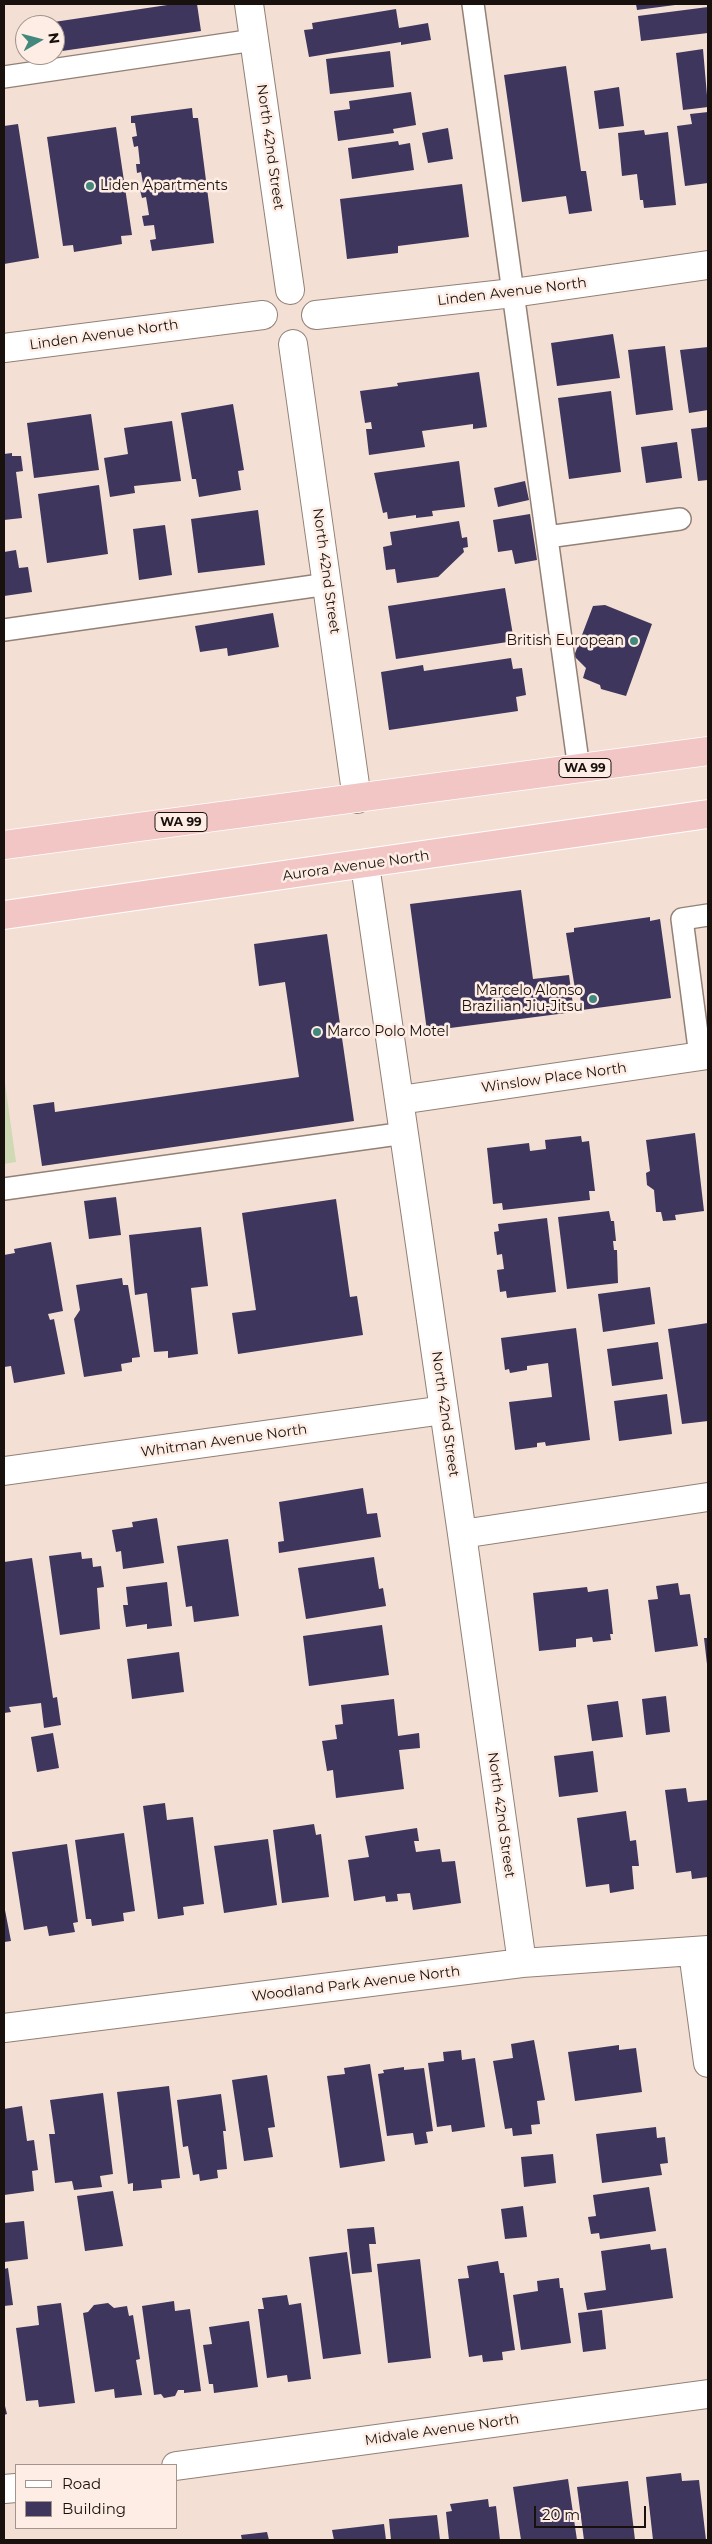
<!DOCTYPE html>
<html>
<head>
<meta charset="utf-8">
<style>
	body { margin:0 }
	#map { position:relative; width:712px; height:2544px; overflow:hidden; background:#f4dfd4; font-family:Montserrat,sans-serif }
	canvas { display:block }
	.frame { position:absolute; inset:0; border:5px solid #18110d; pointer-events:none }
	.legend { position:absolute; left:15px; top:2464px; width:162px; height:65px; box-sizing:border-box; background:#feede4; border:1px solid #a2958e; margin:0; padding:6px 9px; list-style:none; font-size:15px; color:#18110d }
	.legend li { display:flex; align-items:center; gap:10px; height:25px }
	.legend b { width:25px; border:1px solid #a2958e }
	.north { position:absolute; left:15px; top:15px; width:50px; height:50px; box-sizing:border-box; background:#feede4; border:1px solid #a2958e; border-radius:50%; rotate:82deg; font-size:14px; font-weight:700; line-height:20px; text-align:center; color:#18110d }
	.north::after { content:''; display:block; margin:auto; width:18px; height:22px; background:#43887d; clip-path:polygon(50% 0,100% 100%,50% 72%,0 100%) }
	.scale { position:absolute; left:534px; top:2506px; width:112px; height:22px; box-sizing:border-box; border:2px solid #18110d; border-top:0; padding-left:6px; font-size:15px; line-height:18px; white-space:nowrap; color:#18110d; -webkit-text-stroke:4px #feede4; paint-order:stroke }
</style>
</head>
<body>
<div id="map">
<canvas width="712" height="2544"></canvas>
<div class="frame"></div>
<ul class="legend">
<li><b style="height:6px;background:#fff"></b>Road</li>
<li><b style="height:14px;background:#3e365c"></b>Building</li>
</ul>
<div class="north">N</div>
<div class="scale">20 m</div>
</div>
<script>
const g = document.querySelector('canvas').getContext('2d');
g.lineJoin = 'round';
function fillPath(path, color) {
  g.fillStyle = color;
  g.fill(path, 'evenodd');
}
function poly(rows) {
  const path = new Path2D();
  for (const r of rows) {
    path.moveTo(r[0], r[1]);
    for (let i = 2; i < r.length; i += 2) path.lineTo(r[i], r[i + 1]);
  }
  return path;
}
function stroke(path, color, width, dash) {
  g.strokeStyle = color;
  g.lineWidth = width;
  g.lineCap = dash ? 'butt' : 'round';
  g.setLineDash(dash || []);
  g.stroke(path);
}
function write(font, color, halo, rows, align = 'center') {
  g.font = font + ' Montserrat,sans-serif';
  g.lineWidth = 5;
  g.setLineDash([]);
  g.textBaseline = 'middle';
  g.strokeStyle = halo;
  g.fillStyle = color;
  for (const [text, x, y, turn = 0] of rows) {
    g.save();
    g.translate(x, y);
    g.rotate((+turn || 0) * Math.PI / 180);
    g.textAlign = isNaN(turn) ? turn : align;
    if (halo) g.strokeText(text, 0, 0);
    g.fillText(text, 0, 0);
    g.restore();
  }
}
fillPath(poly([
	[4,1076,16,1162,4,1164]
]), '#cfd9b4');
fillPath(poly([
	[174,4,197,4,201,31,55,52,55,25,34,25],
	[636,4,675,4,675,5,637,10],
	[708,7,708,33,641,41,638,16],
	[396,9,399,28,428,23,431,40,401,45,401,42,309,57,304,30,313,29,312,23],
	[703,49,708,107,683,110,676,53],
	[390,51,394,87,330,94,326,59],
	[566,66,581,171,586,171,592,211,569,214,566,196,522,202,504,75],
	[619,87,624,126,599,129,594,91],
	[411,92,416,125,393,129,394,133,338,141,334,111,350,109,349,101],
	[192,108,193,118,198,118,214,243,152,251,150,240,156,239,154,225,144,226,142,216,149,215,146,197,142,198,140,190,144,189,141,172,137,173,136,164,140,164,138,146,134,147,132,137,137,136,135,123,131,123,131,116],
	[708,112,708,183,685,186,677,126,692,124,690,114],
	[18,124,39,258,4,264,4,126],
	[116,127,132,235,121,236,122,244,74,252,73,245,63,246,47,137],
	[448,128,453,159,428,163,422,133],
	[644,130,645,135,668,132,676,205,644,208,643,200,640,200,637,174,622,176,618,133],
	[398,141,399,145,410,143,414,170,352,179,348,148],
	[462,184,469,237,398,246,398,253,347,259,340,199],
	[613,334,620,378,557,386,551,343],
	[665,346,673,410,636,415,628,350],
	[708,347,708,410,689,413,680,350],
	[479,372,487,427,473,429,473,424,422,431,425,447,369,455,366,429,372,429,371,422,365,423,360,391,398,386,397,383],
	[611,391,621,472,569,479,558,398],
	[233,404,244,470,238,471,241,490,199,497,196,479,192,479,181,413],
	[91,414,99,470,34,478,27,423],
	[172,421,181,481,134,486,135,493,110,497,104,458,128,454,124,428],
	[708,427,708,480,698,481,691,429],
	[677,442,682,478,646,483,641,447],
	[12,453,12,456,21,456,23,471,16,472,22,518,4,520,4,454],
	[459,461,465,507,432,511,433,516,416,518,416,515,388,519,387,512,383,513,374,473],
	[525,481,529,500,498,507,494,488],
	[99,485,108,554,47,563,38,494],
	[258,510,265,565,198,573,191,519],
	[530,514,537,560,515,564,512,550,498,552,493,520],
	[459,521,462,538,467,537,468,547,463,548,464,552,438,577,397,583,395,569,386,570,383,547,392,545,390,532],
	[165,525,172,575,139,580,133,529],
	[16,550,19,568,28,567,32,592,4,596,4,552],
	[505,588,514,641,396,659,388,606],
	[605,605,652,624,626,696,601,689,600,685,583,678,586,668,574,656,593,606],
	[273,613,279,647,228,656,227,648,200,652,195,626],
	[511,658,513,669,522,668,526,695,516,697,518,711,389,730,381,672,423,665,424,671],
	[521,890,533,979,569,975,574,1012,427,1031,410,904],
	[650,917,650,921,660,919,671,998,582,1010,579,989,575,989,566,933,574,932,574,928],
	[327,934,354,1121,42,1166,33,1105,54,1102,55,1112,299,1077,285,982,259,986,254,944],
	[695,1133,704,1211,675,1215,676,1220,663,1221,661,1212,656,1212,654,1190,647,1185,646,1173,650,1171,646,1140],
	[581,1136,582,1142,589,1141,595,1191,589,1191,590,1200,503,1210,502,1203,493,1204,487,1148,529,1143,530,1151,546,1149,545,1140],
	[116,1197,121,1235,89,1239,84,1201],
	[336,1199,350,1297,357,1296,363,1335,238,1354,232,1313,256,1310,242,1213],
	[609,1211,611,1221,614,1221,616,1241,613,1241,614,1250,617,1250,618,1283,567,1289,558,1217],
	[547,1218,556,1292,507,1298,506,1291,500,1292,497,1270,504,1269,502,1254,497,1255,494,1232,499,1231,498,1224],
	[201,1227,208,1286,191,1288,198,1354,168,1358,168,1351,154,1352,147,1293,135,1295,129,1235],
	[51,1242,63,1311,48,1314,50,1320,54,1319,65,1374,14,1383,11,1366,4,1367,4,1255,15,1253,14,1249],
	[122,1278,123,1285,128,1285,140,1357,132,1358,132,1362,121,1364,122,1371,84,1377,74,1319,80,1310,76,1285],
	[650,1287,655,1324,603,1332,598,1294],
	[708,1323,708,1421,682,1424,668,1329],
	[576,1328,590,1440,546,1446,545,1442,537,1443,537,1447,515,1450,509,1402,552,1397,548,1363,527,1366,527,1370,510,1373,509,1369,505,1370,501,1338],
	[658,1342,663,1379,612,1386,607,1349],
	[667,1394,672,1434,619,1441,614,1401],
	[363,1488,367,1514,377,1513,381,1537,279,1553,278,1542,284,1541,279,1502],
	[157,1518,164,1563,123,1569,121,1551,116,1552,112,1530,133,1527,132,1522],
	[228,1539,239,1616,194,1622,192,1606,186,1607,177,1546],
	[81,1552,82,1559,92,1558,93,1567,101,1566,104,1587,97,1588,100,1629,60,1635,49,1556],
	[374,1557,379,1589,383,1588,386,1606,306,1619,298,1568],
	[32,1558,53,1698,57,1697,61,1725,44,1728,41,1703,9,1707,11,1712,4,1713,4,1562],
	[167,1582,172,1626,147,1629,147,1624,126,1627,123,1605,128,1605,126,1587],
	[678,1583,680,1595,690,1594,698,1646,655,1652,648,1600,658,1599,656,1586],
	[587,1587,588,1592,608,1589,613,1634,610,1634,611,1640,593,1642,592,1637,576,1639,576,1647,539,1651,533,1593],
	[382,1625,389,1675,309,1686,303,1636],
	[704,1638,708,1638,708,1664,707,1664],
	[179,1652,184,1692,132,1699,127,1659],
	[666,1696,670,1732,646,1735,642,1699],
	[394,1699,398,1736,419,1733,420,1748,399,1750,404,1789,336,1798,333,1770,327,1771,322,1741,337,1739,335,1725,343,1724,341,1705],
	[618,1701,623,1737,592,1741,587,1705],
	[53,1733,59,1768,37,1772,31,1737],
	[593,1751,598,1792,559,1797,554,1756],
	[686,1788,688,1802,708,1800,708,1877,692,1879,691,1871,676,1873,665,1790],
	[165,1803,167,1820,193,1817,204,1904,183,1907,184,1915,158,1919,143,1806],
	[626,1811,630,1841,636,1840,639,1866,632,1866,634,1889,610,1893,609,1884,586,1887,577,1818],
	[314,1824,316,1835,321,1834,329,1897,282,1903,273,1830],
	[417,1828,419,1841,414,1841,416,1852,440,1849,442,1862,455,1861,461,1903,413,1910,410,1893,397,1894,398,1901,386,1902,385,1896,354,1901,348,1860,369,1857,365,1836],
	[124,1833,135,1911,123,1913,124,1921,92,1926,91,1919,86,1919,75,1840],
	[268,1839,277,1905,224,1913,214,1846],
	[67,1844,78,1922,73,1923,75,1932,49,1936,47,1926,24,1930,12,1852],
	[4,1905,11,1941,4,1942],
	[534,2040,545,2100,537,2101,540,2124,531,2125,532,2134,513,2136,512,2128,505,2129,493,2061,513,2058,511,2044],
	[619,2045,619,2050,636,2048,642,2092,575,2101,568,2052],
	[461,2050,462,2060,475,2058,485,2127,452,2132,451,2125,437,2127,428,2063,444,2061,443,2052],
	[370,2064,385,2161,340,2168,327,2076,345,2074,344,2068],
	[404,2067,404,2070,424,2068,433,2131,426,2132,428,2143,415,2145,413,2133,387,2136,378,2074,384,2073,383,2070],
	[267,2075,275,2127,268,2128,273,2157,244,2161,232,2080],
	[169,2086,180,2178,161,2180,162,2188,133,2191,133,2183,128,2184,117,2092],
	[103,2093,113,2174,100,2176,102,2187,74,2190,72,2181,55,2183,49,2134,55,2134,50,2100],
	[221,2094,226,2131,223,2131,227,2169,217,2170,218,2178,200,2181,199,2174,193,2175,188,2146,183,2147,177,2100],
	[22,2106,27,2141,34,2140,38,2170,32,2171,34,2191,4,2195,4,2109],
	[656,2127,657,2138,665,2137,668,2163,660,2164,662,2175,602,2183,596,2134],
	[553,2154,556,2183,524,2187,521,2157],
	[649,2187,656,2231,600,2239,599,2233,591,2234,588,2217,596,2216,593,2195],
	[113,2191,123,2246,85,2251,77,2196],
	[523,2206,527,2237,505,2239,501,2209],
	[24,2221,28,2259,4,2262,4,2223],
	[374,2227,376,2244,369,2244,372,2272,352,2274,347,2229],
	[650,2244,651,2250,666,2248,673,2298,587,2310,584,2293,606,2290,601,2251],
	[347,2252,361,2354,323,2359,309,2257],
	[420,2259,431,2358,388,2363,377,2264],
	[498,2261,500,2273,504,2273,515,2350,502,2352,503,2360,483,2362,482,2355,469,2357,458,2279,469,2278,467,2266],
	[8,2268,13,2305,4,2306,4,2269],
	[559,2278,560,2288,563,2288,571,2343,521,2350,513,2295,538,2291,537,2281],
	[287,2295,289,2305,301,2303,311,2379,288,2382,287,2375,267,2378,258,2309,264,2309,262,2298],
	[174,2301,175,2311,190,2309,201,2391,184,2393,184,2390,178,2390,175,2396,164,2398,161,2394,154,2395,142,2306],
	[61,2303,75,2403,39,2407,38,2400,26,2401,16,2328,39,2325,37,2306],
	[108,2303,114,2308,127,2306,129,2316,133,2315,140,2359,136,2360,142,2395,115,2398,114,2389,95,2392,83,2313,88,2312,94,2305],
	[602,2310,606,2349,583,2352,578,2313],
	[249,2321,258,2387,214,2393,213,2384,209,2384,203,2345,212,2344,209,2327],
	[4,2402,7,2414,4,2415],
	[681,2473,682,2481,699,2480,706,2540,653,2540,646,2477],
	[568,2479,577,2540,521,2540,513,2487],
	[628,2481,635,2540,584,2540,577,2487],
	[488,2499,489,2507,496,2506,500,2540,449,2540,446,2512,452,2511,450,2504],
	[437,2515,440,2540,391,2540,389,2519],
	[384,2524,386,2540,334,2540,332,2530],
	[267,2532,269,2540,242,2540,241,2535]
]), '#3e365c');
const lane = poly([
	[473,4,579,769],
	[4,77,254,40],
	[547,537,680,519],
	[4,630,328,584],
	[700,1056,682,919,708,915],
	[4,1189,405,1133]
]);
const street = poly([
	[249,4,290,290],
	[316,315,513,293,708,265],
	[293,344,357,799],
	[4,348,263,315],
	[365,865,462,1534,522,1963],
	[400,1100,708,1055],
	[4,1471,444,1410],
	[462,1534,708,1497],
	[693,1952,708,2063],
	[4,2028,522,1963,708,1950],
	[176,2466,708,2394],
	[4,2489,16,2488]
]);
const highway = poly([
	[4,845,708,751],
	[4,915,708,814]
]);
stroke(lane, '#938076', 24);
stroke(street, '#938076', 30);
stroke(highway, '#fff', 30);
stroke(lane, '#fff', 21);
stroke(street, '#fff', 28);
stroke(highway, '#f2c6c5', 28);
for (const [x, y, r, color] of [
	[90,186,5,"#43887d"],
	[634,641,5,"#43887d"],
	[593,999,5,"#43887d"],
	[317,1032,5,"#43887d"]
]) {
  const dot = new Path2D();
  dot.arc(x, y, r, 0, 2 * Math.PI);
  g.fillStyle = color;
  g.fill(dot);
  stroke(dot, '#feede4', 2);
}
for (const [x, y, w] of [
	[585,768,52],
	[181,822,52]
]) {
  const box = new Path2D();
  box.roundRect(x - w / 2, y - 9.5, w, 19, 4);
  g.fillStyle = '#feede4';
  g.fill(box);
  stroke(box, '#18110d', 1);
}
write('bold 12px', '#18110d', null, [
	["WA 99",585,768],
	["WA 99",181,822]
]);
write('14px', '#18110d', '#feede4', [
	["North 42nd Street",270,147,82],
	["Linden Avenue North",512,292,-7],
	["Linden Avenue North",104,335,-8],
	["North 42nd Street",326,571,82],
	["Aurora Avenue North",356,866,-8],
	["Winslow Place North",554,1078,-8],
	["North 42nd Street",445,1414,82],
	["Whitman Avenue North",224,1441,-8],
	["North 42nd Street",501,1815,82],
	["Woodland Park Avenue North",356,1984,-7],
	["Midvale Avenue North",442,2430,-8]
]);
write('14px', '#18110d', '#feede4', [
	["Liden Apartments",100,186],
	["British European",624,641,"right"],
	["Marcelo Alonso",583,991,"right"],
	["Brazilian Jiu-Jitsu",583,1007,"right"],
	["Marco Polo Motel",327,1032]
], 'left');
</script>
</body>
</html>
